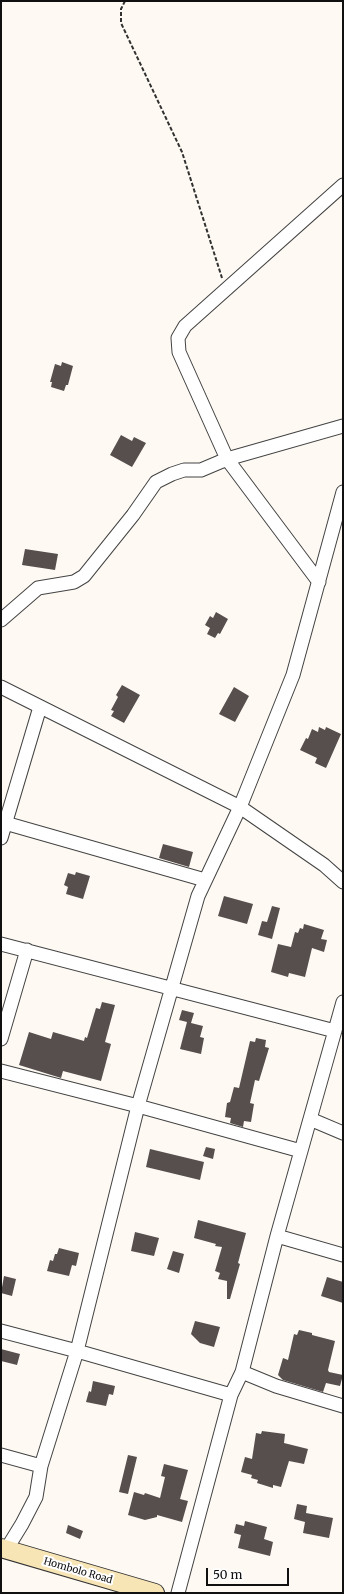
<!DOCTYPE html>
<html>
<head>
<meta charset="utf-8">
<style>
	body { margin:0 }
	#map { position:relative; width:344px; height:1594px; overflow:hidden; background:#fefaf3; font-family:Merriweather,serif }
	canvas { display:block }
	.frame { position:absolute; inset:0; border:2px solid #101010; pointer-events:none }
	.scale { position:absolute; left:206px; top:1568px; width:83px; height:18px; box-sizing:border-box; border:2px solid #101010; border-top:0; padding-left:5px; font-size:12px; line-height:14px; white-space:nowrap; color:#101010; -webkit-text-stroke:3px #fff; paint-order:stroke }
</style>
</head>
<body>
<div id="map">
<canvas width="344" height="1594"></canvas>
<div class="frame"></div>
<div class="scale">50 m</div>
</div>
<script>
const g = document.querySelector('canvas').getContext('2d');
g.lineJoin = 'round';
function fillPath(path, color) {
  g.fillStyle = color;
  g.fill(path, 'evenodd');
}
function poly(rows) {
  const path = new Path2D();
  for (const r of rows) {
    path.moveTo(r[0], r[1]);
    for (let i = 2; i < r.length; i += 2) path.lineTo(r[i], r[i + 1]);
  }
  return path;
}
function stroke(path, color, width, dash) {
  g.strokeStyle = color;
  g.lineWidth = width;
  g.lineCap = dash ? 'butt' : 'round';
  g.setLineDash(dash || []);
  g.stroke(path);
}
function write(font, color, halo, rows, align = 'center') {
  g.font = font + ' Merriweather,serif';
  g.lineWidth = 4;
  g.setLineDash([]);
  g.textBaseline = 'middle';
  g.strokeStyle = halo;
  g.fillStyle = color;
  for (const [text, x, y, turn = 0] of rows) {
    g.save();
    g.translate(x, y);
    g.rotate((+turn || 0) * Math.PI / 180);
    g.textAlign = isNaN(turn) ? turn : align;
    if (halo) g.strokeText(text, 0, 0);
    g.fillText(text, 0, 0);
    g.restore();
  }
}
fillPath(poly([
	[62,362,73,366,68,385,66,385,64,391,51,387,52,382,50,382,55,364,61,366],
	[121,435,132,441,134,437,146,443,132,467,110,455],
	[25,549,58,554,55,570,22,565],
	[216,612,228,619,220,634,218,633,215,638,207,634,210,628,205,625,210,616,213,618],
	[122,685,140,695,124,723,111,716,114,711,111,710,118,697,116,695],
	[234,687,249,696,235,722,219,714],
	[319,727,325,730,326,727,341,734,326,768,315,763,317,758,300,750,306,738,308,739,312,729,318,732],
	[163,844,193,852,189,867,159,858],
	[76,872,90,876,83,899,66,894,68,887,64,885,68,873,75,875],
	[224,896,253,904,247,924,218,916],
	[272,906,280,908,272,939,258,935,262,921,267,922],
	[304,924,324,930,321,939,327,940,324,952,312,948,305,977,289,973,288,977,271,972,278,944,291,947,295,932,298,933,300,928,303,929],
	[102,1002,115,1005,105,1042,111,1044,101,1081,63,1071,61,1078,19,1065,29,1032,51,1039,53,1032,84,1041,85,1037,87,1038,96,1008,100,1009],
	[182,1010,194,1013,191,1023,203,1026,200,1037,204,1038,201,1054,180,1049,187,1022,179,1020],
	[256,1038,266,1040,265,1047,269,1048,259,1081,255,1080,250,1103,254,1104,251,1122,244,1121,243,1127,230,1123,231,1118,225,1117,227,1103,230,1102,234,1087,239,1088,250,1041,255,1042],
	[206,1147,215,1149,213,1159,203,1156],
	[150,1149,204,1162,200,1180,146,1167],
	[198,1220,246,1233,238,1263,240,1264,230,1299,227,1299,227,1281,218,1279,220,1273,215,1271,222,1247,215,1246,216,1244,194,1238],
	[135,1232,159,1238,154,1256,131,1251],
	[59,1248,79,1253,76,1266,72,1265,69,1276,47,1271,50,1260,53,1261,55,1254,57,1254],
	[173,1251,184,1254,179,1273,167,1269],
	[4,1276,16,1279,12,1296,1,1293],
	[327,1277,343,1282,343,1303,321,1296],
	[195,1321,220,1327,214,1347,200,1343,191,1334],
	[299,1330,312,1333,312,1335,335,1341,328,1370,329,1372,343,1375,340,1386,326,1383,323,1392,283,1380,278,1375,283,1358,288,1360,294,1334,297,1335],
	[1,1349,20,1354,17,1365,1,1361],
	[93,1381,115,1386,113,1395,109,1394,106,1406,86,1402,89,1391,91,1392],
	[262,1431,285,1434,284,1443,308,1449,304,1464,289,1461,281,1487,273,1485,273,1488,257,1483,258,1480,251,1478,252,1475,241,1472,245,1457,252,1459,256,1433,261,1434],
	[128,1455,137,1457,128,1494,119,1492],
	[164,1464,188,1470,180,1499,188,1501,182,1522,157,1515,157,1517,145,1520,128,1515,134,1492,144,1495,145,1493,160,1498,165,1477,161,1476],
	[297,1504,307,1506,306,1513,333,1518,329,1538,303,1533,305,1522,294,1519],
	[245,1521,267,1527,264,1539,273,1542,270,1556,238,1548,241,1535,234,1533,236,1524,244,1526],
	[68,1525,83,1531,80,1539,66,1533]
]), '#574f4d');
const street = poly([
	[319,582,227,459,179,352,178,338,185,326,343,185],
	[1,620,38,588,74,582,84,576,133,515,156,482,172,474,184,470,201,470,227,459,343,426],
	[1,687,240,807,324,865,343,882],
	[5,823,205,880],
	[1,838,40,707],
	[1,944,335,1031],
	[1,1039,27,950],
	[1,1071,138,1106,301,1151],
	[310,1119,343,1133],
	[277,1236,343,1255],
	[1,1331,77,1351,231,1395],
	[242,1372,276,1386,343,1406],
	[1,1455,41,1466],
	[6,1550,22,1524,36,1497,41,1466,77,1351,138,1106,198,896,240,807,293,675,343,492],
	[178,1593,231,1395,242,1372,277,1236,343,1002]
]);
const secondary = poly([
	[1,1548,155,1593]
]);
stroke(street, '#434343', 15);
stroke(secondary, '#323232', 20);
stroke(poly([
	[125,1,121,9,121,23,182,152,222,278]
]), '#323232', 2, [4, 2]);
stroke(street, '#fff', 13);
stroke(secondary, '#f8e5b5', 18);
write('10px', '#101010', '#fff', [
	["Hombolo Road",78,1571,16]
]);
</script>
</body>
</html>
